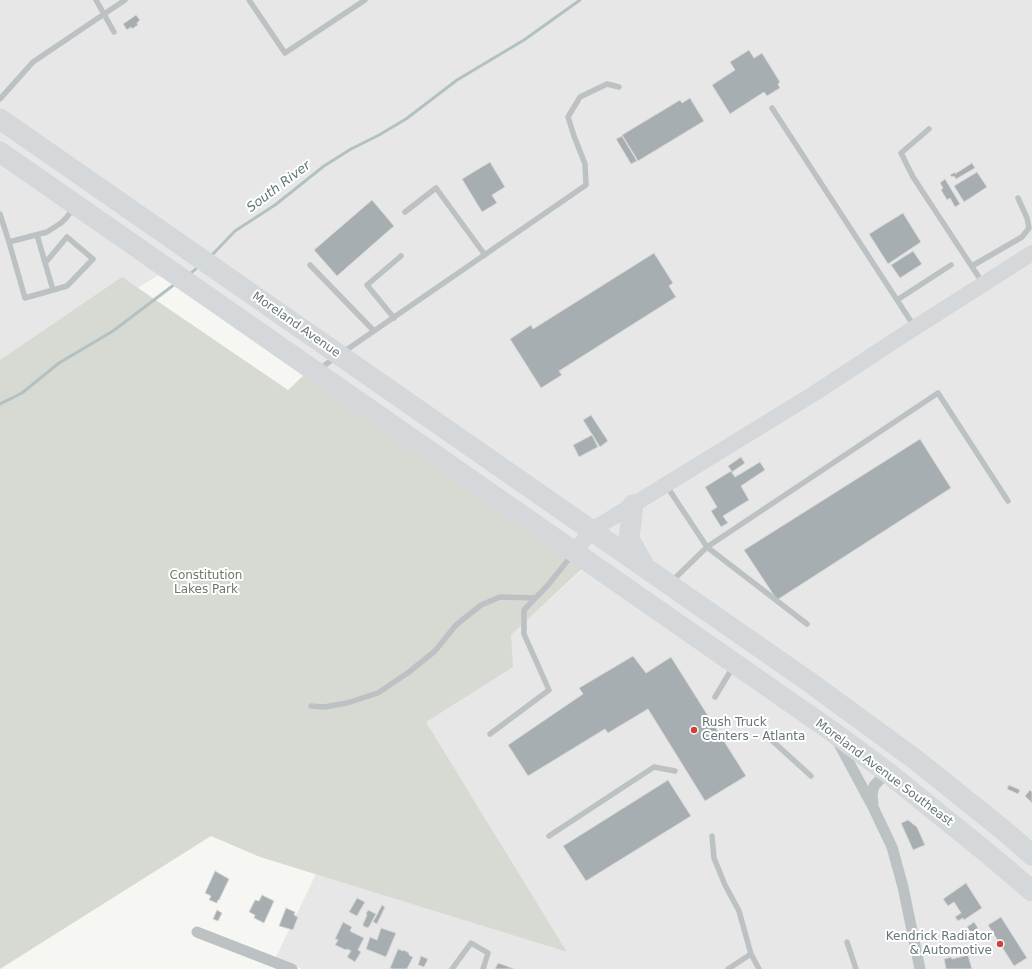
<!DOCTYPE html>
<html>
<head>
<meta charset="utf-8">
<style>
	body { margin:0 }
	canvas { display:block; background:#f6f6f3 }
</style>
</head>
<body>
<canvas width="1032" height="969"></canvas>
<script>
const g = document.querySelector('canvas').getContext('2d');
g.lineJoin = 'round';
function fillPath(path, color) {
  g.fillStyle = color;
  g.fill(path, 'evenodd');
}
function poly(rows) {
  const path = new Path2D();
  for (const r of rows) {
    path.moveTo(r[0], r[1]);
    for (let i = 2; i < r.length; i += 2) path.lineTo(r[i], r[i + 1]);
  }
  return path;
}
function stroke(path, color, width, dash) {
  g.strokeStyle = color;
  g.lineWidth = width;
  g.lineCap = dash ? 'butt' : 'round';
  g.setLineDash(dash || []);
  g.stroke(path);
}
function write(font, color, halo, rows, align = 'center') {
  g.font = font + ' "DejaVu Sans",sans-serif';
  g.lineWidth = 4;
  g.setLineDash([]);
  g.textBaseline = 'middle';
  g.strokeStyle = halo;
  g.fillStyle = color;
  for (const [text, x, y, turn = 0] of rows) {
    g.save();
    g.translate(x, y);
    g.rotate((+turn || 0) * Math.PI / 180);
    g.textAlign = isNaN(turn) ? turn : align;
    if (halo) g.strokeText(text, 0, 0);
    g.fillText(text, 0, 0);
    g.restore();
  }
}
fillPath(poly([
	[0,0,1032,0,1032,969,302,969,276,957,316,874,567,952,422,716,582,570,167,270,0,372]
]), '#e7e7e7');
fillPath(poly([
	[122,277,288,390,304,375,582,569,511,635,513,667,426,722,567,952,260,857,211,836,0,969,0,360]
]), '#d7dad3');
stroke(poly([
	[211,256,235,231,275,205,324,166,351,149,379,135,406,119,457,80,524,40,580,0],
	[190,274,199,266],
	[0,404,22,393,59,363,113,331,175,284]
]), '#b3c1c2', 3);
const building = poly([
	[136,15,140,20,137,23,138,25,132,29,131,27,127,30,123,24,136,15],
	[749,50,754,58,762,53,780,82,778,84,780,88,767,96,764,92,730,114,712,85,735,70,730,62,749,50],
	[690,98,704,121,638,161,622,135,680,100,682,103,690,98],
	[622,136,637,161,631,164,616,139,622,136],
	[490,162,505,187,492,195,497,203,482,212,462,179,490,162],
	[972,163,975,168,956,179,954,176,952,177,950,175,955,172,955,174,972,163],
	[977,172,987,187,964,202,954,186,977,172],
	[945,179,960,204,955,207,950,198,947,200,941,190,943,188,940,183,945,179],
	[372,200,394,226,337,276,314,250,372,200],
	[903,213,921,242,888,264,869,234,903,213],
	[913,251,922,264,900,278,891,265,913,251],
	[654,253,673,283,669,286,676,297,559,371,562,375,541,388,510,339,531,325,533,329,654,253],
	[591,415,608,441,600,447,583,420,591,415],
	[592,435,598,447,579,457,573,445,592,435],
	[920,439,951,488,777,600,744,550,920,439],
	[741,457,745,463,732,472,728,466,741,457],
	[760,462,765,470,741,486,749,500,723,516,728,523,721,527,711,511,717,507,705,487,731,471,735,477,760,462],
	[633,656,646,673,671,657,746,776,705,801,648,709,608,733,605,729,528,776,508,745,583,694,579,688,633,656],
	[668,780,691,816,586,881,563,846,668,780],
	[1009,785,1020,790,1018,794,1007,789,1009,785],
	[1030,790,1032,792,1032,803,1025,796,1030,790],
	[908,820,917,827,925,845,913,850,901,823,908,820],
	[215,871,229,879,219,900,218,900,217,903,209,900,211,896,205,893,215,871],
	[966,883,982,908,964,920,963,918,958,921,955,917,961,913,954,902,948,906,943,899,966,883],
	[262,895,274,901,264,923,254,918,255,915,249,912,255,900,259,901,262,895],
	[357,898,365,902,357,916,349,912,357,898],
	[382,905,385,907,377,924,373,922,382,905],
	[286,908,295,912,294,915,298,917,293,930,279,926,286,908],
	[217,910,222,913,218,921,213,919,217,910],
	[368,910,376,914,369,927,368,927,368,928,363,926,363,924,367,915,366,914,368,910],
	[1001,917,1027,958,1014,966,988,925,1001,917],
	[343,922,352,927,350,931,364,938,358,950,361,952,355,962,347,957,351,951,347,949,346,950,335,945,338,940,335,939,343,922],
	[974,922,978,928,971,933,967,927,974,922],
	[381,928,396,933,386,957,366,949,370,937,377,940,381,928],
	[398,949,403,951,404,950,409,953,409,955,413,957,407,969,392,969,390,968,398,949],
	[968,955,972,969,946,969,944,959,951,957,952,959,968,955],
	[421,956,428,959,424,967,418,965,421,956],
	[498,963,504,965,514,969,495,969,498,963]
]);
fillPath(building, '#a6aeb2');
stroke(building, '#d8d7d6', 1);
stroke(poly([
	[96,0,114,32],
	[249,0,285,53,365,0],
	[0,99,33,62,125,0],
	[772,108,914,326],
	[929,129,901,153,913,177,982,282],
	[405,212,436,188,485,255],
	[0,214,9,242,47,232,61,223,67,217,73,208],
	[37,235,53,290],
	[9,242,25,298,67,286,93,259,67,237,46,262],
	[310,265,374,331],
	[972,266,1022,237,1029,228,1027,218,1018,198],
	[897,300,951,265],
	[394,318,367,285,401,256],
	[342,353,586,185,585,164,574,136,568,117,580,97,607,84,619,87],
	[319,369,335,358],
	[666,485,707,547,672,581],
	[807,624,707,547,938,393,1008,501],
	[715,697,733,667],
	[311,706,324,707,347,703,378,693,409,672,435,651,456,625,481,605,500,597,535,598],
	[490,734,549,690,524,634,524,610,548,585,572,555],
	[767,736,811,776],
	[549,836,654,767,675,771],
	[712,836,714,858,725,885,739,911,751,954,759,969],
	[847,942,856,969],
	[452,969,471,943,488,953,483,969],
	[728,969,751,954]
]), '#bcc1c3', 5.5);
stroke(poly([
	[837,740,873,807,892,847,903,887,920,969],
	[873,804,872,794,874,786,887,772],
	[197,932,292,969]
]), '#bcc1c3', 11);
stroke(poly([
	[575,551,592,530,815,393,894,341,1032,253]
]), '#d4d8da', 16);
stroke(poly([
	[0,119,808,681,916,760,1007,833,1032,855],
	[0,152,833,732,887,772,991,856,1032,891],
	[633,505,629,539,643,564]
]), '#d4d8da', 21);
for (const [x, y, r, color] of [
	[694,730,4,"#cf413a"],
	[1000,944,4,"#cf413a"]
]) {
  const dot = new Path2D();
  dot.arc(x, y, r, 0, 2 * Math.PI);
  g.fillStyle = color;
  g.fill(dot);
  stroke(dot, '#fff', 1.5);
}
write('12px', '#65757b', '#fff', [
	["Moreland Avenue",296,325,35],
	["Moreland Avenue Southeast",884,773,37]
]);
write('12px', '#6e7967', '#fff', [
	["Constitution",206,576],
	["Lakes Park",206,590]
]);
write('12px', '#65757b', '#fff', [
	["Rush Truck",702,723],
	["Centers – Atlanta",702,737],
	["Kendrick Radiator",992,937,"right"],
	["& Automotive",992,951,"right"]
], 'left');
write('italic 13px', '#5f7576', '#fff', [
	["South River",279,187,-37]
]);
</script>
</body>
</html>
